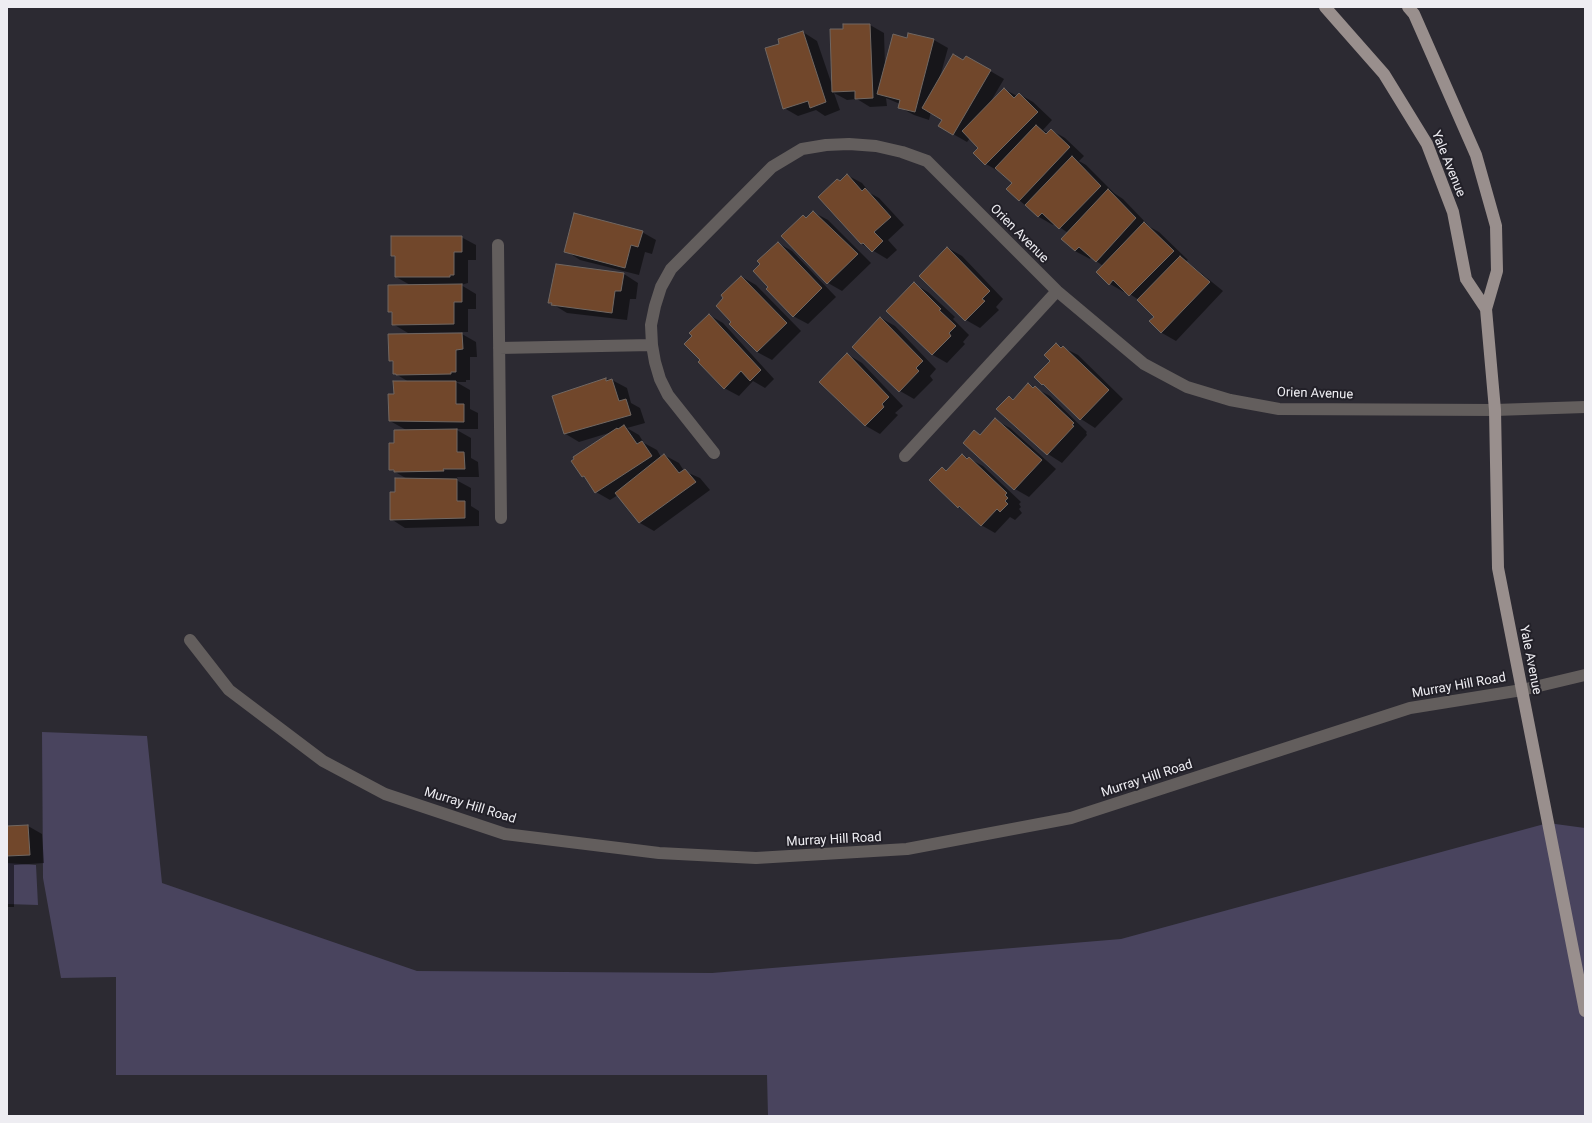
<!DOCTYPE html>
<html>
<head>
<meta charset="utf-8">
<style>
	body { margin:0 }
	#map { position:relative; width:1592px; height:1123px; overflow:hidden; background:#2c2a32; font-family:Roboto,sans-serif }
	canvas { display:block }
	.frame { position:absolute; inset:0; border:8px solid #eeedf2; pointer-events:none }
</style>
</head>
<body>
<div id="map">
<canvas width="1592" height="1123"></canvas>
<div class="frame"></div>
</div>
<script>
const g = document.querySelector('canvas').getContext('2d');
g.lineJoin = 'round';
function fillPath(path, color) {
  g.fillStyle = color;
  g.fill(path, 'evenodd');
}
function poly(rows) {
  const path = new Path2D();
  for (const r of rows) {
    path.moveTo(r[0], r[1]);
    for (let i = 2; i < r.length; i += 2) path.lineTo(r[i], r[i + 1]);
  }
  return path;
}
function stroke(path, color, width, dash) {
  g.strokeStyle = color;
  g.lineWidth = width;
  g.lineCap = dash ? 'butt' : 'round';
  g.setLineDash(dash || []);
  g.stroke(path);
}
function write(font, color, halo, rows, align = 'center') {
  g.font = font + ' Roboto,sans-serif';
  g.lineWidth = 4;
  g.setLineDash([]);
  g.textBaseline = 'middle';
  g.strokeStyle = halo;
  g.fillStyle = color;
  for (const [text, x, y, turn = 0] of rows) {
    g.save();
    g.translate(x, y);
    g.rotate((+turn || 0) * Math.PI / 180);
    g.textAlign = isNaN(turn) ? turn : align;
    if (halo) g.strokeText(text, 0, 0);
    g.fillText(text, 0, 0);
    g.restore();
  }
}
fillPath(poly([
	[42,732,147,736,162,883,417,971,712,973,1121,939,1548,823,1585,828,1585,1116,768,1116,767,1075,116,1075,116,977,61,978,43,878],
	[7,863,36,865,38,905,7,904]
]), '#49445e');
fillPath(poly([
	[870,25,884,33,885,66,907,39,934,40,948,48,940,77,964,62,966,57,1004,79,991,101,1004,89,1017,96,1019,94,1033,102,1052,120,1043,130,1048,133,1051,130,1065,138,1084,156,1079,161,1086,165,1114,193,1123,199,1150,227,1159,232,1188,260,1186,261,1223,291,1176,341,1162,333,1150,321,1155,317,1139,300,1125,291,1124,292,1110,284,1103,266,1091,257,1090,259,1075,251,1062,239,1068,233,1055,224,1053,225,1039,217,1019,200,1013,183,1000,172,986,164,975,153,979,148,970,138,967,142,939,126,943,119,931,112,929,120,914,115,899,107,900,104,886,98,887,106,870,107,857,99,847,100,834,93,840,110,825,116,816,110,798,116,784,108,780,44,803,32,817,41,832,85,844,30],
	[847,175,862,183,870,193,879,198,904,225,888,240,897,250,887,259,862,244,819,197],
	[813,212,828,220,871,263,842,291,828,283,807,219],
	[642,232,656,240,652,254,645,252,639,275,580,260,566,251],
	[461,237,476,245,476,260,468,260,468,283,461,285,476,294,476,309,468,309,468,332,408,333,393,324,393,314,389,311,412,286,396,277,396,257,392,255],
	[778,243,792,251,836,297,808,324,793,316],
	[948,248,962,256,1003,299,996,307,999,310,980,328,966,320,920,276],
	[624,274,638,283,636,299,630,299,627,320,567,313,549,302],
	[742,277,756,285,801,331,772,360,757,352],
	[914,284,928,292,955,317,953,319,969,335,963,342,965,344,947,363,933,355,887,311],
	[709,315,723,323,774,379,765,388,753,381,739,396,724,388,701,360],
	[881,318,895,326,936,369,930,376,933,380,914,399,900,391,853,347],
	[462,334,476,342,477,357,470,357,470,380,466,380,466,382,456,382,470,390,470,409,478,413,478,429,455,429,471,438,471,458,478,462,479,477,457,477,458,481,471,488,471,506,479,511,479,526,405,528,391,519,396,493,409,480,390,469,395,444,408,431,390,421,395,395,409,382,394,373,394,363,390,361],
	[1056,344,1078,355,1123,399,1095,428,1081,419,1048,387,1043,384],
	[847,354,862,363,903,406,895,413,898,415,880,434,866,426,821,382],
	[606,379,612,380,627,388,631,403,640,408,645,423,627,428,639,435,644,443,657,450,661,457,664,455,679,463,684,471,700,478,710,490,654,531,640,523,618,495,610,500,596,492,588,480,582,476,612,432,579,442,564,433],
	[1028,384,1050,396,1087,432,1086,433,1087,435,1062,463,1048,454,1009,397,1014,400],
	[995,420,1010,428,1056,469,1029,497,1015,489,964,443,974,432,981,435],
	[962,455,983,466,1021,502,1019,504,1021,507,1019,509,1022,513,1015,520,1010,517,995,533,981,525,967,512,958,507,942,468,947,471],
	[28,826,42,834,44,863,14,865,14,907,7,907,7,827]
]), '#0007');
const building = poly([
	[843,24,870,24,873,98,855,99,855,91,832,92,830,29,843,29,843,24],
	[803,31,826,102,810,108,808,101,783,109,765,48,779,44,778,39,803,31],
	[908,33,934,39,915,112,898,108,900,100,877,94,893,34,907,38,908,33],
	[953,54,963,60,966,56,991,70,953,135,938,126,942,120,922,108,953,54],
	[1004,88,1014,98,1019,93,1038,112,985,165,973,153,978,148,962,131,1004,88],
	[1036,125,1046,134,1051,129,1070,147,1019,201,1006,189,1012,183,995,168,1036,125],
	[1072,156,1101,186,1059,229,1042,213,1038,217,1025,205,1072,156],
	[847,174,862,191,865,188,891,217,874,232,883,241,872,252,863,243,861,244,818,197,837,179,840,181,847,174],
	[1108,189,1136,218,1096,262,1079,247,1075,251,1061,239,1108,189],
	[813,211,858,254,827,284,781,236,803,215,806,218,813,211],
	[574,213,643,231,638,247,631,245,625,268,564,252,574,213],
	[1144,222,1174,251,1129,296,1113,280,1109,285,1096,272,1144,222],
	[391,236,462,236,462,252,454,252,454,275,450,275,450,277,395,277,395,256,391,256,391,236],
	[778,242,822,288,793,317,766,289,768,287,753,271,760,264,757,261,778,242],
	[947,247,990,291,982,299,985,301,965,321,919,276,947,247],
	[1180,256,1210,282,1161,333,1149,321,1154,317,1137,300,1180,256],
	[556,264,624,273,621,291,615,291,612,313,551,305,552,303,548,303,556,264],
	[741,276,787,323,757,352,729,324,731,322,716,306,723,298,721,295,741,276],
	[914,282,941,309,939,310,956,326,949,333,951,336,932,355,886,311,914,282],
	[462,284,462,302,454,302,454,324,392,325,392,312,388,312,388,285,462,284],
	[709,314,761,370,750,381,741,371,724,389,698,362,700,360,684,344,692,336,689,333,709,314],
	[880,317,923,361,916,368,919,371,899,392,852,347,880,317],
	[462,333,463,349,456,350,456,372,451,372,451,374,396,375,396,374,393,374,393,361,389,361,388,334,462,333],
	[1056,343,1061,348,1063,346,1109,390,1080,420,1043,384,1042,385,1034,377,1050,361,1044,355,1056,343],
	[847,353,889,397,882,404,884,407,865,426,819,382,847,353],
	[606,378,606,381,612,379,619,401,626,399,631,415,564,434,552,396,606,378],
	[393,381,456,381,456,404,464,404,464,422,389,421,388,394,394,394,393,381],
	[1028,383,1033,388,1035,386,1074,423,1072,425,1074,426,1047,455,996,409,1009,396,1013,400,1028,383],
	[995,418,1042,460,1014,490,963,443,974,430,980,435,995,418],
	[624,425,637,444,642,441,652,456,595,493,584,476,582,477,571,461,574,459,573,457,617,428,618,429,624,425],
	[457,429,457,452,464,452,465,469,443,469,444,471,394,472,394,470,389,470,389,443,394,443,394,430,457,429],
	[664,454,679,473,685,469,696,482,639,523,615,493,664,454],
	[962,454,967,459,969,457,1007,493,1005,495,1008,498,1005,501,1008,504,1000,512,997,509,981,526,959,506,958,508,929,480,942,467,946,471,962,454],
	[395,478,457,479,457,501,465,501,465,518,390,520,390,492,395,492,395,478],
	[28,825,30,855,7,856,7,826,28,825]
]);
fillPath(building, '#71472b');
stroke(building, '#706762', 1);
stroke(poly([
	[498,245,501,518],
	[499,348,652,345],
	[714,453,668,395,660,379,655,362,652,345,651,325,655,306,661,287,671,269,772,167,802,149,826,145,849,144,876,146,902,152,927,161,1057,291,1144,364,1187,387,1230,400,1279,409,1495,410,1585,407],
	[905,456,1057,291],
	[190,640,229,690,323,761,385,794,505,834,659,853,756,858,907,849,1071,818,1410,708,1522,690,1585,675]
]), '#635e5d', 12);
stroke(poly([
	[1325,7,1384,74,1427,144,1453,212,1466,279,1486,309],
	[1408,7,1414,14,1476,155,1496,226,1497,271,1486,309,1495,410,1498,568,1585,1011]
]), '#998f8d', 12);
write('13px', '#eeedf2', '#222028', [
	["Yale Avenue",1448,164,68],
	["Orien Avenue",1019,234,45],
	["Orien Avenue",1315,394,2],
	["Yale Avenue",1530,660,79],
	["Murray Hill Road",1459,686,-10],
	["Murray Hill Road",1147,779,-18],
	["Murray Hill Road",470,806,17],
	["Murray Hill Road",834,840,-3]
]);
</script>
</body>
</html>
